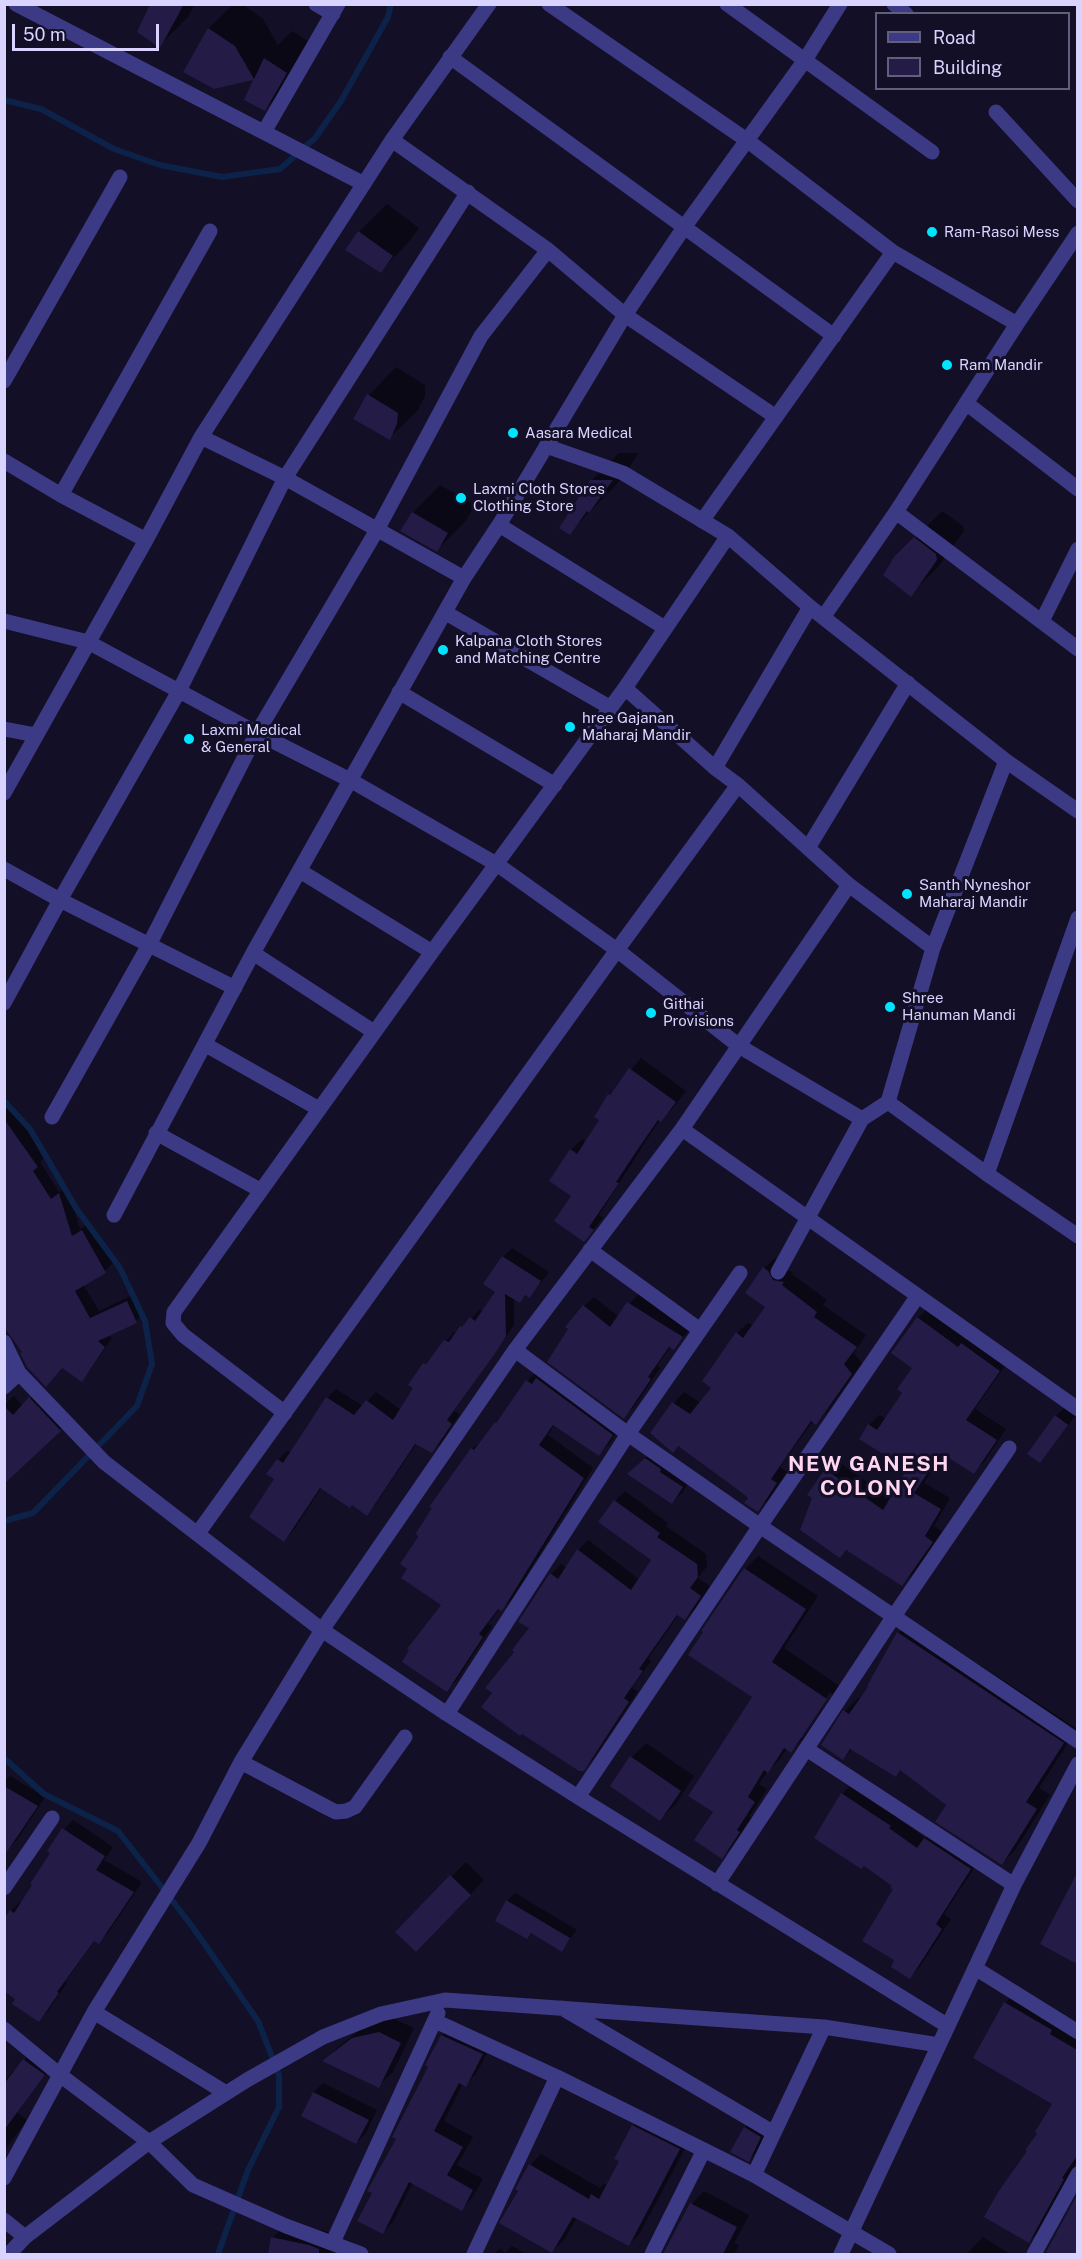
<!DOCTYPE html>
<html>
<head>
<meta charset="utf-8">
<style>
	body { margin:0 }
	#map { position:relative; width:1082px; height:2259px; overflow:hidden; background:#130f26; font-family:"Public Sans",sans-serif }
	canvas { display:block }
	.frame { position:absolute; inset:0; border:6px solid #d9d4ff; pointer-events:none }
	.legend { position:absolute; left:875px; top:12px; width:195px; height:78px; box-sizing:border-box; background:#130f26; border:2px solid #625e7d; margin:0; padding:8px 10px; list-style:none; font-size:18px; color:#d9d4ff }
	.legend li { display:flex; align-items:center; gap:12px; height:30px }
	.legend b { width:30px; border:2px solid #625e7d }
	.scale { position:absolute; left:12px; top:24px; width:147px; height:27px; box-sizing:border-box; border:3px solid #d9d4ff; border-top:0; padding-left:8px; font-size:18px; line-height:21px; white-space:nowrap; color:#d9d4ff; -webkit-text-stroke:4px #130f26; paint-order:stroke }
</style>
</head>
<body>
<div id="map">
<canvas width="1082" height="2259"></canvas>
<div class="frame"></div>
<ul class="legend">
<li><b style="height:8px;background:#3d3a85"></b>Road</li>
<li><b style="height:16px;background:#241b47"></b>Building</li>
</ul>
<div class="scale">50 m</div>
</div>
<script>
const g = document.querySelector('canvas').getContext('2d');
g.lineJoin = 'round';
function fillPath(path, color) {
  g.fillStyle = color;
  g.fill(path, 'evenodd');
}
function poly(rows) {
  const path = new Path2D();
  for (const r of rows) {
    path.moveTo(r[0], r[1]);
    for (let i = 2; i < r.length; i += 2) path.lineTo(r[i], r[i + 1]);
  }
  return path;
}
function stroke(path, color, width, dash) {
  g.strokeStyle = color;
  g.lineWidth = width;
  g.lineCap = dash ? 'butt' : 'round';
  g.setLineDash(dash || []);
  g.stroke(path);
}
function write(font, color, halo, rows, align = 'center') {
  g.font = font + ' "Public Sans",sans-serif';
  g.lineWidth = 6;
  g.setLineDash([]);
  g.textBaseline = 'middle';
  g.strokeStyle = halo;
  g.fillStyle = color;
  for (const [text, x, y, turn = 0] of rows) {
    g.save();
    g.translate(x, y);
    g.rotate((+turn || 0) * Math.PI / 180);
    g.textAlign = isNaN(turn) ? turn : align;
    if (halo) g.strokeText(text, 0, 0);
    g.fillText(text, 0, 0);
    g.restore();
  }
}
fillPath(poly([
	[152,4,195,4,187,18,159,46],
	[233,4,242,4,263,19,278,45,292,31,314,45,292,82,264,110,256,78,214,88,185,72,209,28],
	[387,204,419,228,408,243,381,271,359,232],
	[396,367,425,385,425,396,417,411,389,438,355,418,369,395],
	[619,453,639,453,617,484,569,533,591,481],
	[440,485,475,505,465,522,437,550,413,513],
	[942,511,963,526,964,531,938,567,910,595,895,558],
	[641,1058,686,1091,672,1109,660,1119,599,1215,603,1218,584,1240,574,1195,571,1150,582,1139,586,1143,601,1120,609,1095],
	[5,1097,45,1157,40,1162,59,1192,67,1187,80,1229,90,1223,113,1263,105,1271,83,1284,99,1311,135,1294,144,1313,136,1321,108,1335,112,1338,89,1372,81,1380,63,1367,24,1351,4,1176],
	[512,1248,549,1272,530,1297,526,1294,520,1301,514,1297,514,1325,454,1411,460,1414,441,1443,432,1451,417,1443,375,1505,367,1514,322,1487,293,1531,284,1540,276,1479,268,1474,278,1460,287,1451,291,1453,327,1398,336,1389,363,1406,376,1392,401,1410,415,1388,425,1364,454,1332,457,1333,480,1309,483,1312,497,1292,485,1284,503,1257],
	[775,1258,779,1261,784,1270,793,1272,792,1274,827,1300,823,1305,866,1335,854,1353,862,1363,827,1412,816,1423,813,1421,780,1467,787,1472,768,1500,757,1510,750,1497,679,1445,652,1433,674,1403,684,1392,701,1403,714,1388,737,1333,748,1323,753,1326,767,1307,764,1268],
	[639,1293,692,1327,674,1348,671,1346,657,1366,660,1368,634,1407,624,1417,584,1306,594,1297,619,1317],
	[928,1308,1009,1360,975,1409,1006,1429,984,1462,974,1472,943,1453,924,1483,950,1498,934,1526,942,1531,913,1574,902,1584,847,1549,840,1556,826,1470,836,1460,891,1499,909,1469,869,1425,879,1415,886,1419,904,1392,914,1368,918,1318],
	[537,1371,622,1424,609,1444,599,1454,555,1424,548,1435,593,1468,512,1599,502,1609,500,1608,488,1624,492,1626,457,1680,447,1690,443,1605,472,1449,483,1440,527,1381],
	[40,1388,70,1420,4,1482,4,1405,14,1396,23,1406],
	[1065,1407,1076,1415,1040,1461,1056,1416],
	[656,1449,691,1478,682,1493,672,1502,638,1464],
	[625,1491,668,1523,666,1526,706,1554,707,1566,698,1578,710,1586,695,1609,685,1618,679,1614,648,1659,651,1661,632,1688,638,1691,593,1759,583,1770,494,1692,516,1652,531,1628,551,1574,561,1564,567,1568,578,1550,588,1540,640,1580,653,1560,615,1501],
	[758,1556,818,1596,784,1648,839,1686,804,1738,791,1751,787,1748,781,1758,767,1772,759,1784,767,1789,749,1817,752,1818,734,1845,721,1857,715,1812,754,1697,745,1569],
	[830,1692,833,1694,803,1738,799,1738],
	[912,1620,1077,1729,1039,1788,1050,1795,1015,1850,1002,1863,948,1804,901,1769,895,1775,852,1749,843,1759,845,1711,858,1698,861,1700,899,1633],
	[646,1743,694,1776,675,1805,660,1819,632,1757],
	[10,1776,45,1797,17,1840,8,1849,4,1846,4,1782],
	[851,1785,899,1816,897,1818,926,1838,935,1829,980,1859,944,1914,951,1919,919,1968,910,1977,896,1959,894,1885,842,1794],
	[73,1820,113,1847,104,1860,142,1882,108,1933,98,1942,95,1940,65,1982,67,1983,48,2011,39,2020,17,1998,11,1911,20,1902,22,1903,52,1852,49,1850,64,1829],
	[466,1862,484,1880,431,1936,397,1932],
	[1078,1876,1078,1962,1042,1943],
	[515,1893,577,1930,561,1950,532,1932,527,1937,507,1901],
	[1017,1991,1078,2031,1078,2159,1041,2229,1029,2241,1039,2134,1054,2103,1005,2003],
	[394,2019,414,2028,393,2072,378,2086,324,2061,338,2047,368,2024],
	[453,2025,492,2043,476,2074,465,2085,463,2083,444,2121,473,2137,457,2165,483,2179,472,2198,462,2209,413,2182,393,2222,383,2232,398,2138,430,2066,427,2065,442,2035],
	[33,2051,53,2065,17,2112,27,2120,4,2151,4,2081],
	[323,2083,377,2110,366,2133,356,2143,303,2115,314,2092],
	[644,2114,691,2137,640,2233,629,2245,577,2217,564,2240,552,2251,520,2190,530,2165,541,2154,600,2188,604,2184,608,2186,621,2161,633,2126],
	[754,2118,770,2127,758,2151,749,2160,732,2151,745,2127],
	[704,2191,749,2215,734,2243,739,2245,734,2254,664,2254,692,2204],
	[1078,2198,1078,2254,1052,2254,1048,2252],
	[287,2224,324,2231,340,2237,337,2254,269,2254,272,2238],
	[983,2237,1010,2254,967,2254],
	[512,2246,526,2254,494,2254,500,2249,506,2252]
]), '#0007');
stroke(poly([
	[4,100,41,109,114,149,160,165,222,177,280,169,315,138,341,101,388,17,391,4],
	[4,1101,30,1129,76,1208,120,1268,145,1321,152,1364,137,1406,33,1513,4,1521],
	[4,1758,44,1794,118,1831,192,1926,258,2021,279,2075,279,2107,248,2170,218,2254]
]), '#0c2248', 6);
fillPath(poly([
	[150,4,184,4,160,48,137,32],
	[208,28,235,46,254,79,264,58,287,73,265,111,244,100,253,80,214,89,183,72],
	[358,231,393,256,381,273,345,250],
	[367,394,398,413,397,424,390,440,353,419],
	[590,480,613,480,589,513,587,511,570,535,559,528],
	[412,512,448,533,437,552,400,531],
	[914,537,936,554,937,560,911,597,883,575,894,557],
	[629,1068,676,1102,661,1122,658,1120,640,1146,616,1182,619,1183,589,1227,594,1230,584,1242,554,1221,571,1196,549,1181,570,1149,577,1154,599,1120,594,1117,608,1094,610,1095],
	[4,1119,38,1167,33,1171,51,1199,59,1193,72,1236,82,1230,106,1273,75,1291,90,1318,127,1301,137,1323,98,1341,105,1347,82,1382,62,1368,46,1387,27,1367,20,1353,22,1352,4,1327],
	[502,1256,541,1281,530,1298,525,1295,520,1303,505,1294,506,1336,496,1352,447,1420,452,1424,432,1453,415,1444,367,1516,352,1505,350,1508,320,1488,284,1542,249,1517,274,1479,266,1474,277,1459,283,1463,326,1397,354,1415,366,1400,393,1420,413,1388,408,1385,423,1363,426,1364,444,1340,449,1342,460,1326,462,1327,470,1317,475,1321,495,1292,483,1284],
	[763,1267,768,1271,773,1280,784,1282,782,1285,817,1312,814,1317,857,1347,844,1364,852,1374,816,1425,811,1421,771,1479,777,1483,758,1512,744,1503,748,1498,741,1492,678,1446,673,1453,650,1433,672,1402,690,1414,711,1388,702,1381,736,1332,743,1338,765,1307,745,1293],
	[627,1302,683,1337,674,1350,669,1347,648,1377,651,1379,624,1419,547,1362,568,1329,565,1327,583,1305,610,1327],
	[917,1317,958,1347,961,1343,1000,1371,966,1420,997,1440,974,1474,941,1453,914,1493,941,1509,925,1536,933,1542,902,1586,846,1550,840,1558,800,1530,812,1498,807,1495,825,1469,883,1510,907,1469,859,1439,868,1424,877,1430,902,1393,897,1389,912,1368,891,1353],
	[536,1378,613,1435,599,1456,553,1425,539,1445,584,1478,502,1611,498,1609,479,1634,483,1637,447,1692,402,1662,409,1650,407,1649,441,1605,401,1578,407,1569,400,1564,418,1537,416,1533,432,1508,429,1507,471,1448,474,1450,495,1422,496,1423,526,1380,532,1384],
	[29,1397,61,1431,4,1484,4,1406,13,1415],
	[1055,1415,1068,1425,1040,1463,1027,1454],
	[645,1458,661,1469,660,1472,683,1487,672,1504,627,1474],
	[614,1500,660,1533,657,1537,697,1564,698,1577,690,1588,701,1596,685,1620,677,1615,639,1669,643,1671,624,1698,629,1702,584,1771,579,1771,522,1734,520,1736,481,1707,492,1693,485,1688,514,1652,512,1650,529,1628,518,1622,550,1573,558,1579,577,1549,631,1590,651,1560,598,1522],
	[744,1568,806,1609,772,1662,827,1699,791,1753,784,1748,768,1773,764,1770,748,1797,755,1802,737,1830,740,1832,722,1859,694,1840,713,1812,688,1796,752,1697,688,1655,703,1632,701,1631],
	[897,1632,1064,1743,1026,1802,1037,1809,1002,1865,935,1822,946,1805,900,1770,896,1777,850,1749,843,1760,821,1745,843,1710,849,1714,868,1687,867,1686],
	[630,1756,681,1791,660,1821,610,1786],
	[4,1786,38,1806,4,1856],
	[841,1793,891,1826,889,1828,917,1848,924,1838,971,1869,936,1924,942,1929,910,1979,891,1967,894,1960,862,1941,893,1889,890,1888,892,1886,864,1866,861,1869,814,1838],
	[62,1828,105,1856,96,1870,134,1892,99,1944,94,1941,57,1992,59,1993,39,2022,12,2004,15,1999,4,1991,4,1919,10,1910,14,1913,32,1885,30,1884,50,1853,47,1851],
	[1077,1873,1077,1964,1040,1944],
	[450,1875,471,1895,416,1952,395,1932],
	[506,1900,570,1938,562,1952,531,1933,527,1939,495,1921],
	[1004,2002,1052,2030,1050,2034,1077,2050,1077,2156,1062,2178,1064,2179,1029,2243,984,2217,998,2192,1027,2151,1025,2150,1037,2134,1035,2132,1052,2104,973,2058],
	[379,2032,401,2043,379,2088,322,2061,352,2038],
	[441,2035,483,2054,466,2087,459,2083,434,2131,463,2147,447,2175,473,2190,462,2211,409,2182,383,2234,357,2221,372,2193,367,2191,396,2139,392,2137,428,2067,425,2065],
	[23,2059,45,2075,4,2130,4,2084],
	[313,2092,369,2120,356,2144,301,2116],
	[632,2125,680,2149,629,2246,573,2217,552,2253,499,2223,518,2191,515,2189,529,2164,589,2199,591,2194,599,2199,619,2161,614,2159],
	[744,2127,761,2137,749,2162,730,2152],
	[1077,2195,1077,2254,1050,2254,1046,2252],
	[690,2203,737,2227,723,2254,663,2254],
	[271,2237,309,2245,319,2249,319,2254,268,2254]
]), '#241b47');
stroke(poly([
	[16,4,364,184],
	[316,4,333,14],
	[549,4,748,141,893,252,1017,324],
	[727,4,932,152],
	[894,4,906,14],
	[450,57,834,336],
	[996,112,1078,201],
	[264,132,338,4],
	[392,140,548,250,625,315,776,417],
	[4,381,120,177],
	[966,403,1078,489],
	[201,437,285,478,464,578],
	[546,446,623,473,728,536,810,607,1006,761,1078,811],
	[4,461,61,495,146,540],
	[61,495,210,231],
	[896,512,1078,649],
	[702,521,893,252],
	[499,525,665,628],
	[446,613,611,708],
	[824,616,896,512,1017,324,1078,233],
	[4,621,88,642,257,733,350,780,498,865,617,950,739,1046,862,1119,888,1102,987,1174,1078,1236],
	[1042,621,1078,549],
	[625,688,715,768,738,785,849,885,933,948],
	[399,692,555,785],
	[4,729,36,735],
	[715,768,810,607],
	[4,793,146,540,201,437,392,140,489,4],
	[808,848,908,683],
	[4,869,60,900,235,988],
	[300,871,432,952],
	[253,953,374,1032],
	[4,1003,60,900,179,691,285,478,468,192],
	[206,1045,319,1109],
	[888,1102,933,948,1006,761],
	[52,1117,149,945,257,733,377,530,481,336,548,250],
	[682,1129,1078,1409],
	[156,1133,260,1190],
	[987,1174,1078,918],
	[114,1215,253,953,464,578,499,525,625,315,685,226,805,60,840,4],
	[590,1250,700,1330],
	[778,1272,862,1119],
	[4,1342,19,1373,4,1387],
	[515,1350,628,1434,760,1526,1078,1741],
	[4,1366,19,1373,104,1462,322,1630,447,1714,578,1797,948,2026],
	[285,1413,183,1335,173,1323,174,1312,432,952,625,688,728,536],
	[198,1533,617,950,738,785],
	[447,1714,628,1434,740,1273],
	[808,1750,1014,1885],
	[241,1762,328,1808,336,1812,346,1811,355,1807,405,1737],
	[578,1797,760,1526,917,1297],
	[717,1884,894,1616,1009,1448],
	[4,1888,52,1818],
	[975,1968,1078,2032],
	[562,2008,774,2133],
	[94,2012,226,2093],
	[435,2021,557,2077,754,2175,889,2254],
	[4,2029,60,2075,149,2142,193,2185,286,2226,361,2254],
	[754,2175,824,2027],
	[4,2178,94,2012,199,1843,241,1762,322,1630,515,1350,682,1129,849,885],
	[4,2220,25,2237],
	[333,2242,438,2013],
	[9,2254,25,2237,149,2142,247,2080,323,2037,381,2014,445,2000,824,2027,939,2045],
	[474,2254,557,2077],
	[652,2254,704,2150],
	[841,2254,1014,1885,1078,1764],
	[1034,2254,1078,2174]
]), '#3d3a85', 15);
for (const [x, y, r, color] of [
	[932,232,6,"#00e5ff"],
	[947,365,6,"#00e5ff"],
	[513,433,6,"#00e5ff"],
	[461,498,6,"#00e5ff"],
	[443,650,6,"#00e5ff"],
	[570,727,6,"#00e5ff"],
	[189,739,6,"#00e5ff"],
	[907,894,6,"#00e5ff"],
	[890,1007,6,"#00e5ff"],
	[651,1013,6,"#00e5ff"]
]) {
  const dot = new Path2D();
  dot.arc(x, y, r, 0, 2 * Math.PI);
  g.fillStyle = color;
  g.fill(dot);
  stroke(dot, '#130f26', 2);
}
write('15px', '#d9d4ff', '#130f26', [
	["Ram-Rasoi Mess",944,232],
	["Ram Mandir",959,365],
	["Aasara Medical",525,433],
	["Laxmi Cloth Stores",473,489],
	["Clothing Store",473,506],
	["Kalpana Cloth Stores",455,641],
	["and Matching Centre",455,658],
	["hree Gajanan",582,718],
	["Maharaj Mandir",582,735],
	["Laxmi Medical",201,730],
	["& General",201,747],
	["Santh Nyneshor",919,885],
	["Maharaj Mandir",919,902],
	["Shree",902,998],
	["Hanuman Mandi",902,1015],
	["Githai",663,1004],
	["Provisions",663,1021]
], 'left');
g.letterSpacing = '1.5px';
write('bold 21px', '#ffd6f0', '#130f26', [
	["NEW GANESH",869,1465],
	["COLONY",869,1489]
]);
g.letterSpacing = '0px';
</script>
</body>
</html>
